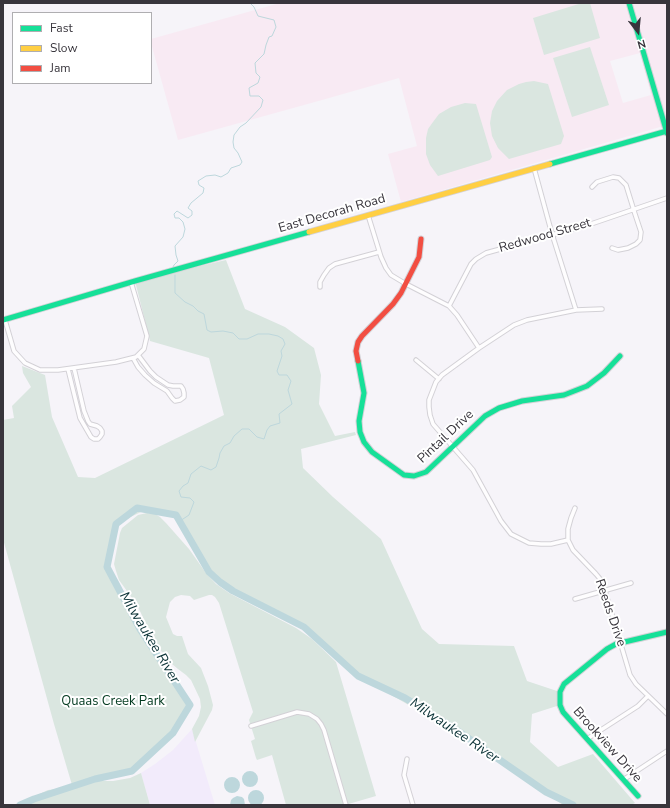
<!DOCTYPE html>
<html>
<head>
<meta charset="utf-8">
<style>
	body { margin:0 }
	#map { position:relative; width:670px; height:808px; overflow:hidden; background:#f6f4f9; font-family:"Nunito Sans",sans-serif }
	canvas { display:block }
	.frame { position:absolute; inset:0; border:4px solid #38353c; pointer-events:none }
	.legend { position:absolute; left:12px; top:12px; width:140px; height:72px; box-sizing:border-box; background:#fff; border:1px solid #afaeb1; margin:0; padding:5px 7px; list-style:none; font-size:12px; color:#38353c }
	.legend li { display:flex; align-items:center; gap:8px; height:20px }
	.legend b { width:20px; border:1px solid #afaeb1 }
	.north { position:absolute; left:618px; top:12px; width:40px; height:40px; -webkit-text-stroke:3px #fff; paint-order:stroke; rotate:164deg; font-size:11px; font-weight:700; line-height:16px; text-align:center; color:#38353c }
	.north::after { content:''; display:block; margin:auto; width:14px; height:18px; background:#38353c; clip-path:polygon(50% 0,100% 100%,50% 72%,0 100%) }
</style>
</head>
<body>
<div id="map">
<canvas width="670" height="808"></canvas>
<div class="frame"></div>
<ul class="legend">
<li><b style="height:5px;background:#16e098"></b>Fast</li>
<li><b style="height:5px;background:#ffcf43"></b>Slow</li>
<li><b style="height:5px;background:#f24e42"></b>Jam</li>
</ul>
<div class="north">N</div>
</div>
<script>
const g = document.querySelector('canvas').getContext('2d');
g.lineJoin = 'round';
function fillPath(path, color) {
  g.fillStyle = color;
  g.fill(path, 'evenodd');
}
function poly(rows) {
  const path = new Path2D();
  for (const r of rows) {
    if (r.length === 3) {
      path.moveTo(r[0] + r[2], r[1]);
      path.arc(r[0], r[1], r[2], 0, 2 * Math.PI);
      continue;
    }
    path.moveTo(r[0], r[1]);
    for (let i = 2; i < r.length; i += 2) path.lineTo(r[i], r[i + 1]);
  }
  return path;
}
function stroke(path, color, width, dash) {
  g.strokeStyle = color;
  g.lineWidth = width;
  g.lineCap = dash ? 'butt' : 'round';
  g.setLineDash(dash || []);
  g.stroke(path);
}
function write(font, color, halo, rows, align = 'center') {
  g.font = font + ' "Nunito Sans",sans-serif';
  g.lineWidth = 4;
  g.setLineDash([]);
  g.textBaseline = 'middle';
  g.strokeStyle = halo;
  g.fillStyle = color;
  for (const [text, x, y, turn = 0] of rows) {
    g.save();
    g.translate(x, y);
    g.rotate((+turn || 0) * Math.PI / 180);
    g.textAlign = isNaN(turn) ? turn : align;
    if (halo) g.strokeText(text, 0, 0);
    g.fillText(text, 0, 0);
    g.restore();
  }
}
fillPath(poly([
	[192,729,215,805,150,805,141,773,155,764,173,750]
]), '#f2ebfb');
fillPath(poly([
	[280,3,667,3,667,125,401,202,388,154,417,146,399,78,322,100,178,140,151,43,151,39],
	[640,53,651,95,623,103,610,61]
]), '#f8eaf3');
fillPath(poly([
	[582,3,590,3,600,38,544,55,533,18],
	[590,47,609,105,572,117,553,58],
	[534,81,548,84,564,136,561,144,509,159,498,148,492,136,490,123,492,111,497,101,507,90,519,84,526,82],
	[465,103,476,104,492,157,490,160,438,176,430,165,426,154,426,138,428,129,433,122,439,114,451,107],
	[226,260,245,309,285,327,314,348,321,375,319,404,335,436,355,432,356,435,301,449,303,468,333,497,381,539,422,629,439,644,514,646,527,681,560,692,560,705,532,714,530,742,558,767,593,754,635,803,631,805,563,805,482,747,358,676,304,627,254,603,233,591,220,582,209,572,176,515,143,511,116,524,107,567,140,629,190,705,173,733,132,771,95,781,113,781,130,778,141,773,150,805,23,805,37,795,48,790,57,789,72,785,54,724,3,539,3,420,14,418,12,406,31,387,23,373,22,366,45,375,52,417,78,477,95,478,224,415,209,358,150,341,135,281],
	[147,513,155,514,160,517,166,523,189,549,206,573,216,584,229,593,296,628,312,639,336,662,376,796,345,805,286,805,272,755,257,760,256,758,251,741,255,739,249,720,253,712,219,603,215,597,212,595,209,595,194,600,190,596,181,595,175,597,170,602,166,617,173,634,177,636,182,636,188,654,201,668,208,686,213,705,212,710,195,742,192,729,199,716,201,707,200,699,191,680,186,675,178,669,172,664,157,646,137,605,119,580,116,571,114,564,120,533,122,528,138,515]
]), '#dae6e0');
fillPath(poly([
	[250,779,8],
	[232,785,8],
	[256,798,8],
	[237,796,242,797,244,799,245,805,230,805,231,800,233,798]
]), '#bdd7dc');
stroke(poly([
	[173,267,174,265,178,261,176,255,175,246,183,237,185,229,183,222,179,218,175,218,174,214,177,211,188,218,192,215,192,211,188,208,191,203,203,193,204,188,199,185,198,181,206,176,215,175,221,177,228,173,231,168,240,165,242,162,238,153,234,148,233,142,234,135,240,127,246,123,261,107,263,100,259,96,250,96,249,88,258,83,260,77,256,73,255,63,264,54,266,45,269,37,272,36,276,27,274,20,258,16,254,7,250,3],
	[175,275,175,293,185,302,193,306,198,311,204,314,207,330,211,332,223,331,233,333,239,339,247,339,258,334,269,334,278,336,283,339,285,344,281,351,282,356,277,371,279,375,287,375,291,381,288,390,292,404,279,414,280,423,270,426,267,430,264,439,257,437,249,429,242,429,234,436,230,443,224,446,220,453,219,458,216,467,211,470,201,466,191,474,188,483,183,486,179,491,181,497,190,498,194,502,189,515,180,521]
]), '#bdd7dc', 1);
stroke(poly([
	[20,805,34,799,95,779,132,771,173,733,190,705,140,629,107,567,116,524,137,508,176,515,209,572,220,582,233,591,304,627,358,676,405,698,455,729,546,792,573,805]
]), '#bdd7dc', 7);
const street = poly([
	[534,168,552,234,576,310],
	[592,187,597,182,613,177,619,178,626,185,635,214,641,232,640,240,636,244,628,248,618,250,612,248],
	[368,215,381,257,386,268,391,275,406,284,449,306,457,315,479,348],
	[320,287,320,282,324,275,329,268,335,264,379,252],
	[449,306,471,264,476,259,486,253,591,224,667,198],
	[5,320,14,351,25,363,40,370,58,370,116,362,136,357,144,349,147,336,131,282],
	[133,358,138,367,145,375,154,383,167,391,172,398,175,401,180,400,184,397,184,393,183,389,181,386,173,386,168,385,156,377,150,371,138,355],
	[416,360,439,379],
	[68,369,80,418,91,437,94,439,98,439,100,437,102,434,102,431,100,428,97,426,90,424,88,421,84,411,74,368],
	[575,508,571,518,568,529,568,540,573,550,596,574,601,580,605,591,630,675,636,684,667,714],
	[568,540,551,544,541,544,529,543,511,534,501,521,473,470,433,424,430,415,429,407,429,400,436,382,442,375,479,348,514,325,527,320,576,310,602,309],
	[575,599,631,583],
	[251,726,297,712,309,714,317,719,321,724,324,730,346,805],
	[587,739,638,706,648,696],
	[407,759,404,775,413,805],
	[623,780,667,751]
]);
const fast = poly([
	[629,3,667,133],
	[550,164,667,131],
	[3,320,135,281,309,232],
	[358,361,364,393,359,421,360,432,364,442,372,452,404,475,414,476,426,472,485,416,499,408,522,401,564,395,587,386,604,373,620,356],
	[638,796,563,712,560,705,560,692,564,684,607,649,616,644,667,632]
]);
const slow = poly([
	[309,232,550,164]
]);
const jam = poly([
	[358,361,356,351,358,342,362,336,393,304,401,293,419,257,421,239]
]);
stroke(street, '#d3d1d6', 5.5);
stroke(fast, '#d3d1d6', 7);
stroke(slow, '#d3d1d6', 7);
stroke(jam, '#d3d1d6', 7);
stroke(street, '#fefdfe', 3.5);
stroke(fast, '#16e098', 5);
stroke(slow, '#ffcf43', 5);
stroke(jam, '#f24e42', 5);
write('13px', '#38353c', '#fff', [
	["East Decorah Road",332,214,-16],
	["Redwood Street",545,236,-16],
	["Pintail Drive",446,437,-43],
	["Reeds Drive",610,613,71],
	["Brookview Drive",607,745,48]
]);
write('13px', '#033b20', '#fff', [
	["Quaas Creek Park",113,702]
]);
write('italic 14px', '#0a3236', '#fff', [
	["Milwaukee River",149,638,59],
	["Milwaukee River",454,731,34]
]);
</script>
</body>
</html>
